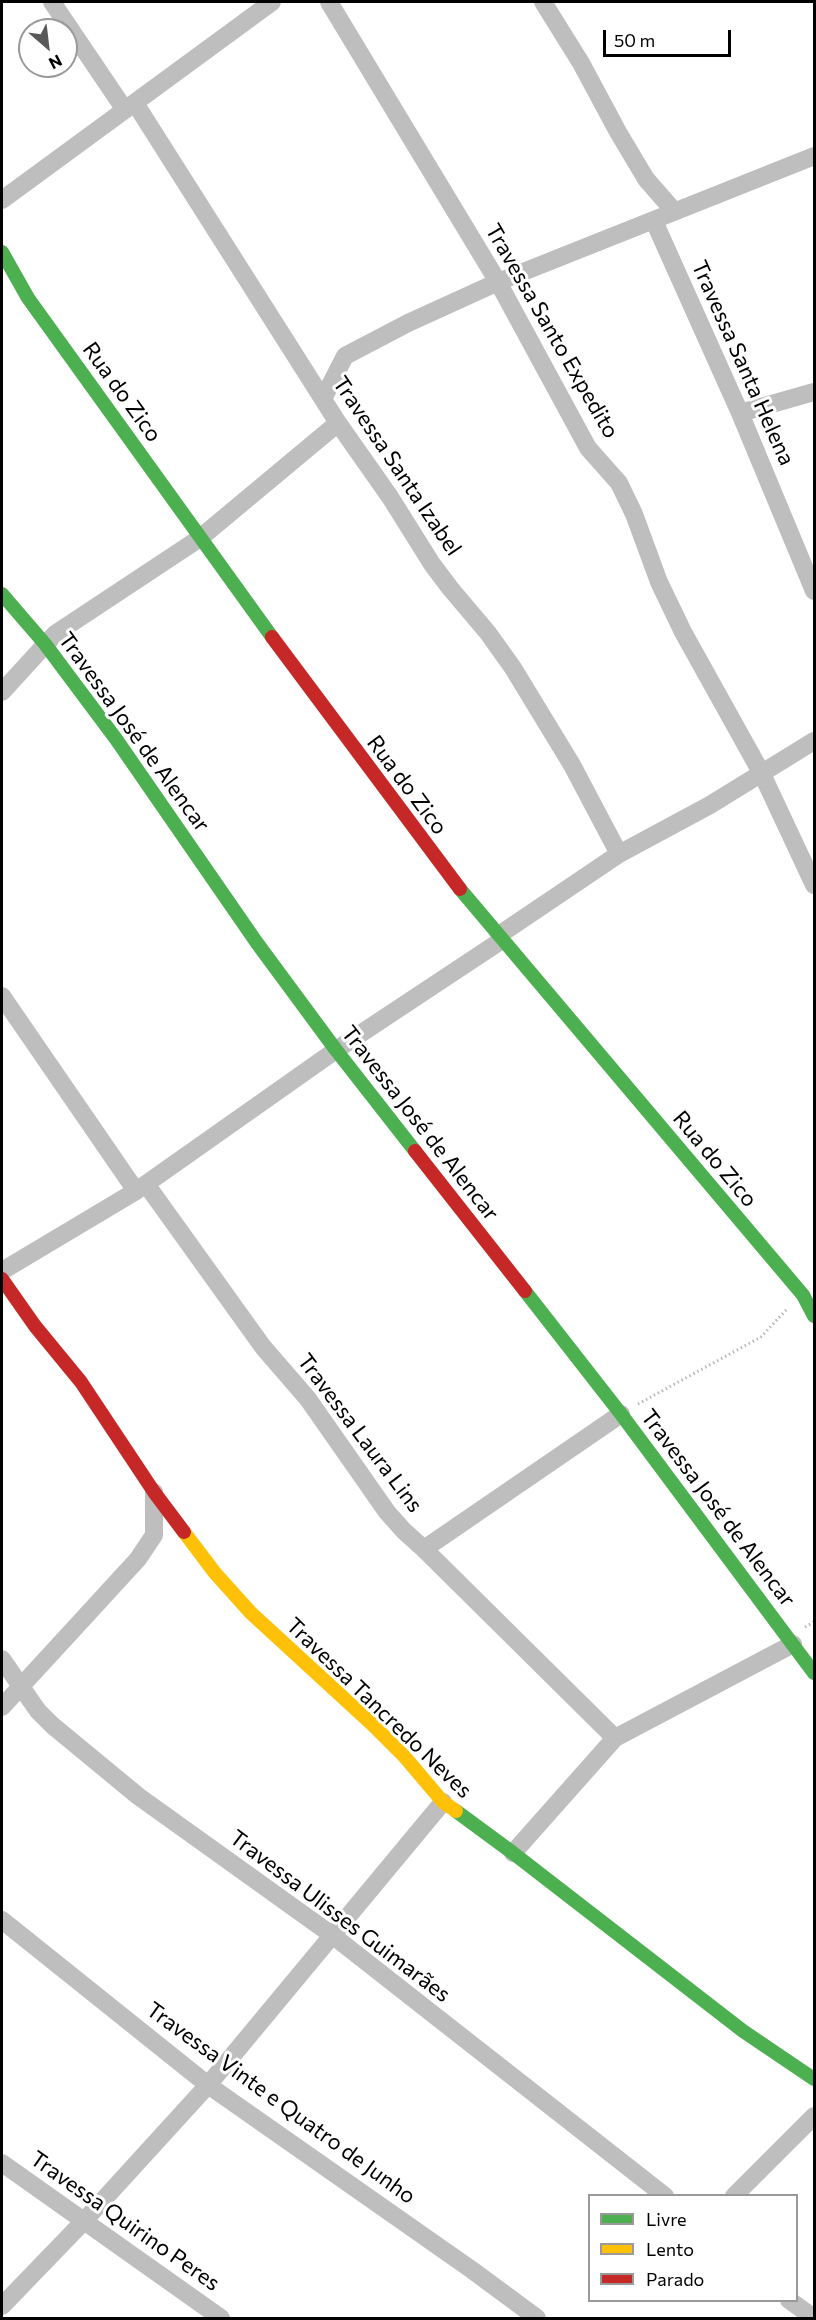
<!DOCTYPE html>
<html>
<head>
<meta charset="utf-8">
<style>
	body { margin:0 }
	#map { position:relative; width:816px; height:2320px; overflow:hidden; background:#fff; font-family:Commissioner,sans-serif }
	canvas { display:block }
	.frame { position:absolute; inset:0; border:3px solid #000; pointer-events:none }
	.legend { position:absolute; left:588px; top:2194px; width:210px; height:108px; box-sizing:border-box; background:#fff; border:2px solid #999; margin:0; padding:8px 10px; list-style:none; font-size:18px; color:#000 }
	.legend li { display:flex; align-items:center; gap:12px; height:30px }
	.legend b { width:30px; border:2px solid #999 }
	.north { position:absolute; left:18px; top:18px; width:60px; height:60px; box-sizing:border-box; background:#fff; border:2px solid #999; border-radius:50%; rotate:152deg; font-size:16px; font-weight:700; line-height:24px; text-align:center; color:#000 }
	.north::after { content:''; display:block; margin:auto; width:21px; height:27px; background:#595959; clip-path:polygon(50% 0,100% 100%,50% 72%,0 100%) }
	.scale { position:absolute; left:603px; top:30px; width:128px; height:27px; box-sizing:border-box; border:3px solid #000; border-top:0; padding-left:8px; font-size:18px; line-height:21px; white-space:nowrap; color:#000; -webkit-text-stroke:4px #fff; paint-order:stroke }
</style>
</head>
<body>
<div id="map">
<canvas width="816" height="2320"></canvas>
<div class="frame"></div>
<ul class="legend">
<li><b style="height:8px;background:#4caf50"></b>Livre</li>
<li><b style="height:8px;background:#ffc107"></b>Lento</li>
<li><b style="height:8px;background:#c62828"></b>Parado</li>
</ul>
<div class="north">N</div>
<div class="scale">50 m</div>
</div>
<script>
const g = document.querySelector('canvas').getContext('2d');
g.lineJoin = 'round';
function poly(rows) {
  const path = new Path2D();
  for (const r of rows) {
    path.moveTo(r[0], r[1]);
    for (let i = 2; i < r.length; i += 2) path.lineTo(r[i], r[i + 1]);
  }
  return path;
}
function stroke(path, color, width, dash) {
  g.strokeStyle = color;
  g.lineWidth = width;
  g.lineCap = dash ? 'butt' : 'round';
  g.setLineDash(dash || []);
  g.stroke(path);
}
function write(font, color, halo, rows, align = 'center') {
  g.font = font + ' Commissioner,sans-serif';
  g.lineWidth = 6;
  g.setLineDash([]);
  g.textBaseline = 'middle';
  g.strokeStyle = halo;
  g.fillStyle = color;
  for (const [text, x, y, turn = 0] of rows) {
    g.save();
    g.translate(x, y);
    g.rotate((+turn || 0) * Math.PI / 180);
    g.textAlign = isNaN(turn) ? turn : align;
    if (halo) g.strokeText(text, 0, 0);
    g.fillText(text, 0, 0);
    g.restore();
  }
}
stroke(poly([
	[638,1404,761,1337,788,1308],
	[805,1627,814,1622]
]), '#b8b8b8', 3, [1.5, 3]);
stroke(poly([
	[52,2,125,110],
	[329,2,498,282,588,448,619,483,634,514,659,582,683,632,762,774,814,885],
	[543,2,581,63,618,132,646,179,674,211],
	[135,103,338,423,390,497,432,564,450,588,488,633,513,668,572,765,619,854],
	[2,200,272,2],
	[654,221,740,413,814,591],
	[323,399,345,356,408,323,498,282,814,156],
	[740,413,814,392],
	[2,692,55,634,200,538,338,423],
	[499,935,619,854,710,805,814,741],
	[2,996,136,1191],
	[146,1184,263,1347,308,1399,387,1512,404,1531,424,1549,615,1738],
	[2,1271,136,1191,336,1050,502,940],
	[424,1549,621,1414],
	[2,1659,38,1711,52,1725,138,1796,332,1935,665,2196],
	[2,1707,138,1559,154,1535,154,1492],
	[513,1853,615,1738,793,1644],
	[2,1920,208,2085,472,2270,537,2318],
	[2,2163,221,2318],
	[734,2196,814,2116],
	[789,2300,814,2318],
	[2,2306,84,2221,208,2085,443,1802]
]), '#bebebe', 18);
stroke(poly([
	[2,252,28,298,272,637],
	[2,594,45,644,116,739,257,943,336,1050,415,1151],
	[460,889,803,1295,814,1316],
	[525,1291,621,1414,814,1673],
	[456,1811,513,1853,743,2031,814,2079]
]), '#4caf50', 14);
stroke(poly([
	[184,1532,215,1573,251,1613,373,1725,404,1756,443,1802,456,1811]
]), '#ffc107', 14);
stroke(poly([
	[272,637,460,889],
	[415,1151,525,1291],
	[2,1279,35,1326,81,1382,154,1492,184,1532]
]), '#c62828', 14);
write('22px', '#000', '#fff', [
	["Travessa Santo Expedito",552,331,60],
	["Travessa Santa Helena",743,363,66],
	["Rua do Zico",122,392,54],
	["Travessa Santa Izabel",397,466,56],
	["Travessa José de Alencar",134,732,54],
	["Rua do Zico",407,785,53],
	["Travessa José de Alencar",420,1123,52],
	["Rua do Zico",715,1159,50],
	["Travessa Laura Lins",360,1433,53],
	["Travessa José de Alencar",718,1508,53],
	["Travessa Tancredo Neves",379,1708,44],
	["Travessa Ulisses Guimarães",340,1916,37],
	["Travessa Vinte e Quatro de Junho",281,2103,36],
	["Travessa Quirino Peres",125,2221,35]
]);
</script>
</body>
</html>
